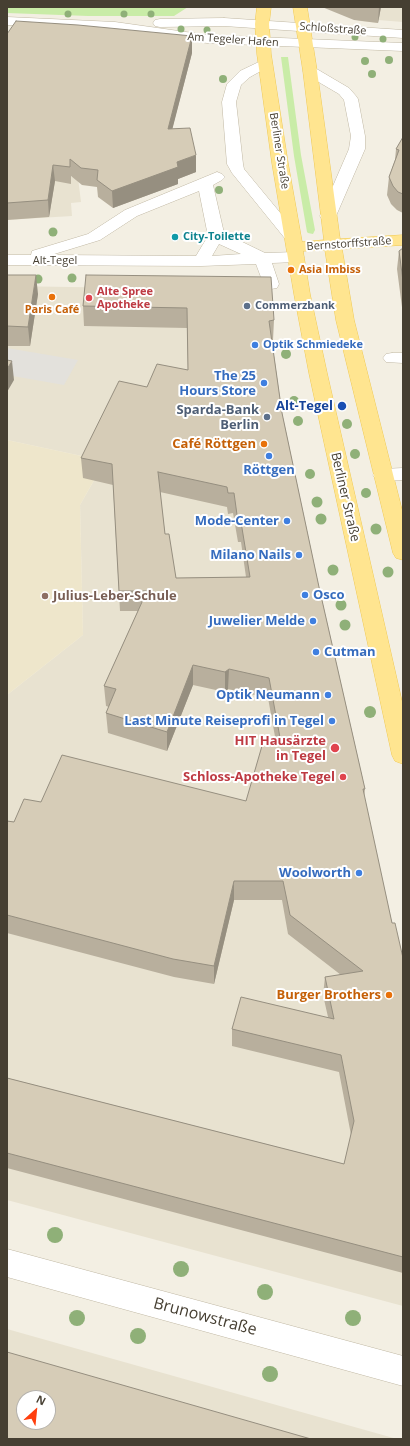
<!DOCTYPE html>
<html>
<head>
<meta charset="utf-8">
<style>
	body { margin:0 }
	#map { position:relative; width:410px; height:1446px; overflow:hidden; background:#f3efe3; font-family:"Open Sans",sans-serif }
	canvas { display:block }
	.frame { position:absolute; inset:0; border:8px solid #463f32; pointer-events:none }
	.north { position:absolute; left:16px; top:1390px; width:40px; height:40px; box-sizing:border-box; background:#fff; border:1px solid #b5b2ad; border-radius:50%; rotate:27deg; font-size:11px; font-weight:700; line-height:16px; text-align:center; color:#463f32 }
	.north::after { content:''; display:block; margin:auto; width:14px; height:18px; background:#ff3f0e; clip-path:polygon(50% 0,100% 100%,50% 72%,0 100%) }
</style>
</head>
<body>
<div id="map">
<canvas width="410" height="1446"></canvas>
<div class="frame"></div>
<div class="north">N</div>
</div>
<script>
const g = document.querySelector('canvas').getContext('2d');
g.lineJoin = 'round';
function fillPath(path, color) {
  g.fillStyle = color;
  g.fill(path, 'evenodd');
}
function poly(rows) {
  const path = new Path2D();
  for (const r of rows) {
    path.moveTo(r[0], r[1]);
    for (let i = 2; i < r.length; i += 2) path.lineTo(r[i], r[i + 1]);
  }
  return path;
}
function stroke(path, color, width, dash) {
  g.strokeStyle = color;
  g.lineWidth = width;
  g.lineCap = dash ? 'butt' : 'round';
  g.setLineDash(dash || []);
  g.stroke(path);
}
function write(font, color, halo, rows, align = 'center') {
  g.font = font + ' "Open Sans",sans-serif';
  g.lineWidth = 4;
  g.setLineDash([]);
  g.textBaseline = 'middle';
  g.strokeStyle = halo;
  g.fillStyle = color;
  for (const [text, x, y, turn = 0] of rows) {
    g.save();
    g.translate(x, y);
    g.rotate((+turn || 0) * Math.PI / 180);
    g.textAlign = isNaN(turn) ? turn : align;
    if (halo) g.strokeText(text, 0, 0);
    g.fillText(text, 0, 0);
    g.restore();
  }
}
fillPath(poly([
	[335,7,403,7,403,22,378,20,378,23,360,21,354,19],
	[7,164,78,178,81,202,71,203,72,216,7,220],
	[7,286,263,290,272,330,273,340,269,341,274,386,403,991,403,1306,7,1200,7,695,83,635,80,505,105,461,7,440],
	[7,1329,397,1439,7,1439],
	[24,1398,48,1398,48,1422,24,1422]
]), '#e8e2d0');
fillPath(poly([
	[7,440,105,461,80,505,83,635,7,695]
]), '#eee6cb');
fillPath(poly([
	[7,7,188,7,174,16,88,16,7,13],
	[281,57,288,57,301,155,315,230,313,234,308,233,307,232,294,156]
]), '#c9eca7');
fillPath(poly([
	[7,348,78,360,64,385,7,375]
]), '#e3e1dc');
const minor = poly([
	[7,17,115,22,207,35,403,43,403,51,207,43,115,30,7,25,7,17],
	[224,18,403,30,403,38,224,26,160,27,155,26,153,23,155,20,160,19,224,18],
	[265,59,270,60,272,63,270,66,250,77,241,85,236,102,243,164,244,169,301,238,299,241,293,243,287,241,232,173,227,164,222,102,227,84,240,71,265,59],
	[310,67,315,68,349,88,356,96,358,99,365,136,365,149,336,216,334,219,328,221,322,219,320,216,349,149,351,136,344,100,339,94,305,74,303,71,305,68,310,67],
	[217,172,222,174,225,177,222,180,213,185,224,233,265,253,296,252,302,254,304,257,302,260,296,262,272,263,279,284,277,288,271,289,265,288,256,264,201,266,7,265,7,255,31,255,32,251,88,234,125,210,217,172],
	[199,191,208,236,196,256,51,255,100,240,137,216,199,191],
	[219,244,241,254,212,256,219,244],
	[392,353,403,353,403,363,386,362,383,358,386,354,392,353],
	[403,468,403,480,383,481,376,479,373,475,376,471,383,469,403,468],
	[7,1249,403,1356,403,1386,7,1277,7,1249]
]);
const major = poly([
	[257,7,271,7,269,24,271,54,288,163,302,242,324,240,303,71,293,7,307,7,317,71,340,239,403,235,403,245,342,249,354,320,403,514,403,560,396,558,393,553,336,320,325,250,303,251,310,294,327,373,403,706,403,764,395,761,392,755,309,373,294,294,272,163,257,54,255,24,257,7]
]);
stroke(minor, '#c0b8a4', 1);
stroke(major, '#efc955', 1);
fillPath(minor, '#fff');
fillPath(major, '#ffe590');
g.fillStyle = '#8fb078';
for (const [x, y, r] of [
	[68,14,3.5],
	[124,14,3.5],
	[151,14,3.5],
	[181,29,3.5],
	[207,30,3.5],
	[355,37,3.5],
	[383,39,3.5],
	[389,60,4],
	[365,61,4],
	[372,74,4],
	[223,79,4],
	[219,190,4],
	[53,232,4.5],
	[72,278,4.5],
	[38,279,4.5],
	[286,354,5],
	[294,401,5],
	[298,421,5],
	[347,424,5],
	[355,454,5],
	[310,474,5],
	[366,493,5],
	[317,502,5.5],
	[321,519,5.5],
	[376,529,5.5],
	[333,570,5.5],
	[388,572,5.5],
	[341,605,5.5],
	[345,625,5.5],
	[370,712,6],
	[55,1235,8],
	[181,1269,8],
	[265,1292,8],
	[77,1318,8],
	[353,1318,8],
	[138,1336,8],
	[270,1374,8]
]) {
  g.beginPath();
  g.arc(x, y, r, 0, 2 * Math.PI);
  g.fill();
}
fillPath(poly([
	[322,7,381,7,378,23,354,20],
	[7,34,192,36,192,53,172,129,196,172,178,179,178,184,113,208,98,197,97,187,82,185,71,176,71,184,55,181,49,217,7,220],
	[403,137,403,213,397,210,391,204,387,195,389,177,395,160,396,149],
	[403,248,403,315,397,269,399,251],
	[7,275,38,294,30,346,7,346],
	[86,275,274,320,273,340,272,341,282,413,319,587,365,789,364,797,392,923,403,958,403,1273,7,1168,7,1078,344,1164,351,1135,339,1072,232,1046,232,1029,328,1017,323,995,325,977,341,975,288,934,282,900,234,900,214,984,174,977,7,933,7,821,14,822,41,802,246,801,276,742,268,698,228,689,225,692,193,685,167,751,108,733,106,713,109,707,106,706,104,686,138,611,120,611,113,485,83,478,81,458,147,387,188,370,187,328,84,326,83,306],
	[160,492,227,507,228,514,233,513,238,542,241,542,246,577,176,578,165,534]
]), '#b8af9d');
fillPath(poly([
	[379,7,381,7,378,23],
	[192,36,192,53,168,146,168,129],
	[196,155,196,172,178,179,178,184,113,208,112,191,177,162],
	[53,165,55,181,49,217,48,200],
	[36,275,38,294,30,346,28,327],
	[12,361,14,380,7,392,7,369],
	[193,665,193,685,167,751,167,732],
	[229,669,228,689,225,692,225,672],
	[234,881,234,900,214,984,214,966]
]), '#968f80');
const building = poly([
	[16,21,78,25,192,36,168,129,190,128,196,155,177,162,178,167,112,191,97,180,98,170,81,168,70,159,70,167,53,165,48,200,7,203,7,34,16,21],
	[403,137,403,194,398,192,393,186,389,177,399,150,396,149,403,137],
	[403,248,403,281,399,251,403,248],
	[7,275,36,275,28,327,7,326,7,275],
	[86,275,271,277,274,320,269,321,282,413,319,587,365,789,363,789,392,923,395,923,403,958,403,1257,7,1153,7,1078,344,1164,354,1121,341,1055,232,1029,241,997,334,1019,325,977,363,971,290,915,283,881,234,881,214,966,173,959,7,915,7,821,14,822,24,799,41,802,62,755,246,801,264,739,281,743,269,678,229,669,225,672,193,665,167,732,106,713,116,689,104,686,147,591,119,591,112,464,81,458,119,381,147,387,157,364,188,370,187,308,83,306,86,275],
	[158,472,227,487,228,493,234,493,238,522,241,522,250,577,176,578,169,534,165,534,158,472],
	[7,360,12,361,7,369,7,360],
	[7,1352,311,1439,7,1439,7,1352],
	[24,1398,48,1398,48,1422,24,1422,24,1398]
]);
fillPath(building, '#d6ccb7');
stroke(building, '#968f80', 1);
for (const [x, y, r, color] of [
	[175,237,4,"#0f9aa8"],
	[291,270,4,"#e8710a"],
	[52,297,4,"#e8710a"],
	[89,298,4,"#e0444e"],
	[247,306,4,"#5c6f8a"],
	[255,345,4,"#3f7fe0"],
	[264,383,4,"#3f7fe0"],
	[342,406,5,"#1a4fb4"],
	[267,417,4,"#5c6f8a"],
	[264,444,4,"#e8710a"],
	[269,456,4,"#3f7fe0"],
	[287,521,4,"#3f7fe0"],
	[299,555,4,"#3f7fe0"],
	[305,595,4,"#3f7fe0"],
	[45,596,4,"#8d6e63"],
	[313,621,4,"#3f7fe0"],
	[316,652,4,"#3f7fe0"],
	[328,695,4,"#3f7fe0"],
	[332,721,4,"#3f7fe0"],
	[335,748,5,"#e0444e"],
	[343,777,4,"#e0444e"],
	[359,873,4,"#3f7fe0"],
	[389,995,4,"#e8710a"]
]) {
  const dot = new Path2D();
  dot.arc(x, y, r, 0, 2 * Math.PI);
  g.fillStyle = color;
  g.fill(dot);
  stroke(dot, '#fff', 1.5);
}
write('11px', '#463f32', '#fff', [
	["Schloßstraße",333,29,4],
	["Am Tegeler Hafen",233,40,4],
	["Berliner Straße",279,151,81],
	["Bernstorffstraße",349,244,-4],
	["Alt-Tegel",55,261]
]);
write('bold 11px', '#0d838f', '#fff', [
	["City-Toilette",183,237]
], 'left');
write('bold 11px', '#c56008', '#fff', [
	["Asia Imbiss",299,270],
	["Paris Café",52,310,"center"]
], 'left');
write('bold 11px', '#be3a42', '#fff', [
	["Alte Spree",97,292],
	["Apotheke",97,305]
], 'left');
write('bold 11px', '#4e5e75', '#fff', [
	["Commerzbank",255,306]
], 'left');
write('bold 11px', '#366cbe', '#fff', [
	["Optik Schmiedeke",263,345]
], 'left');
write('bold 13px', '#366cbe', '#fff', [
	["The 25",256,376],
	["Hours Store",256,391],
	["Röttgen",269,470,"center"],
	["Mode-Center",279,521],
	["Milano Nails",291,555],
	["Osco",313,595,"left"],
	["Juwelier Melde",305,621],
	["Cutman",324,652,"left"],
	["Optik Neumann",320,695],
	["Last Minute Reiseprofi in Tegel",324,721],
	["Woolworth",351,873]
], 'right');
write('bold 13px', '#164399', '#fff', [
	["Alt-Tegel",333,406]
], 'right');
write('bold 13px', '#4e5e75', '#fff', [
	["Sparda-Bank",259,410],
	["Berlin",259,425]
], 'right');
write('bold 13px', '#c56008', '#fff', [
	["Café Röttgen",256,444],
	["Burger Brothers",381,995]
], 'right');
write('13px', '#463f32', '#fff', [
	["Berliner Straße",345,497,77]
]);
write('bold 13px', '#785e54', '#fff', [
	["Julius-Leber-Schule",53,596]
], 'left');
write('bold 13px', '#be3a42', '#fff', [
	["HIT Hausärzte",326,741],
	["in Tegel",326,756],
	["Schloss-Apotheke Tegel",335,777]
], 'right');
write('16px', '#463f32', '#fff', [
	["Brunowstraße",205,1317,15]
]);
</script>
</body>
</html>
